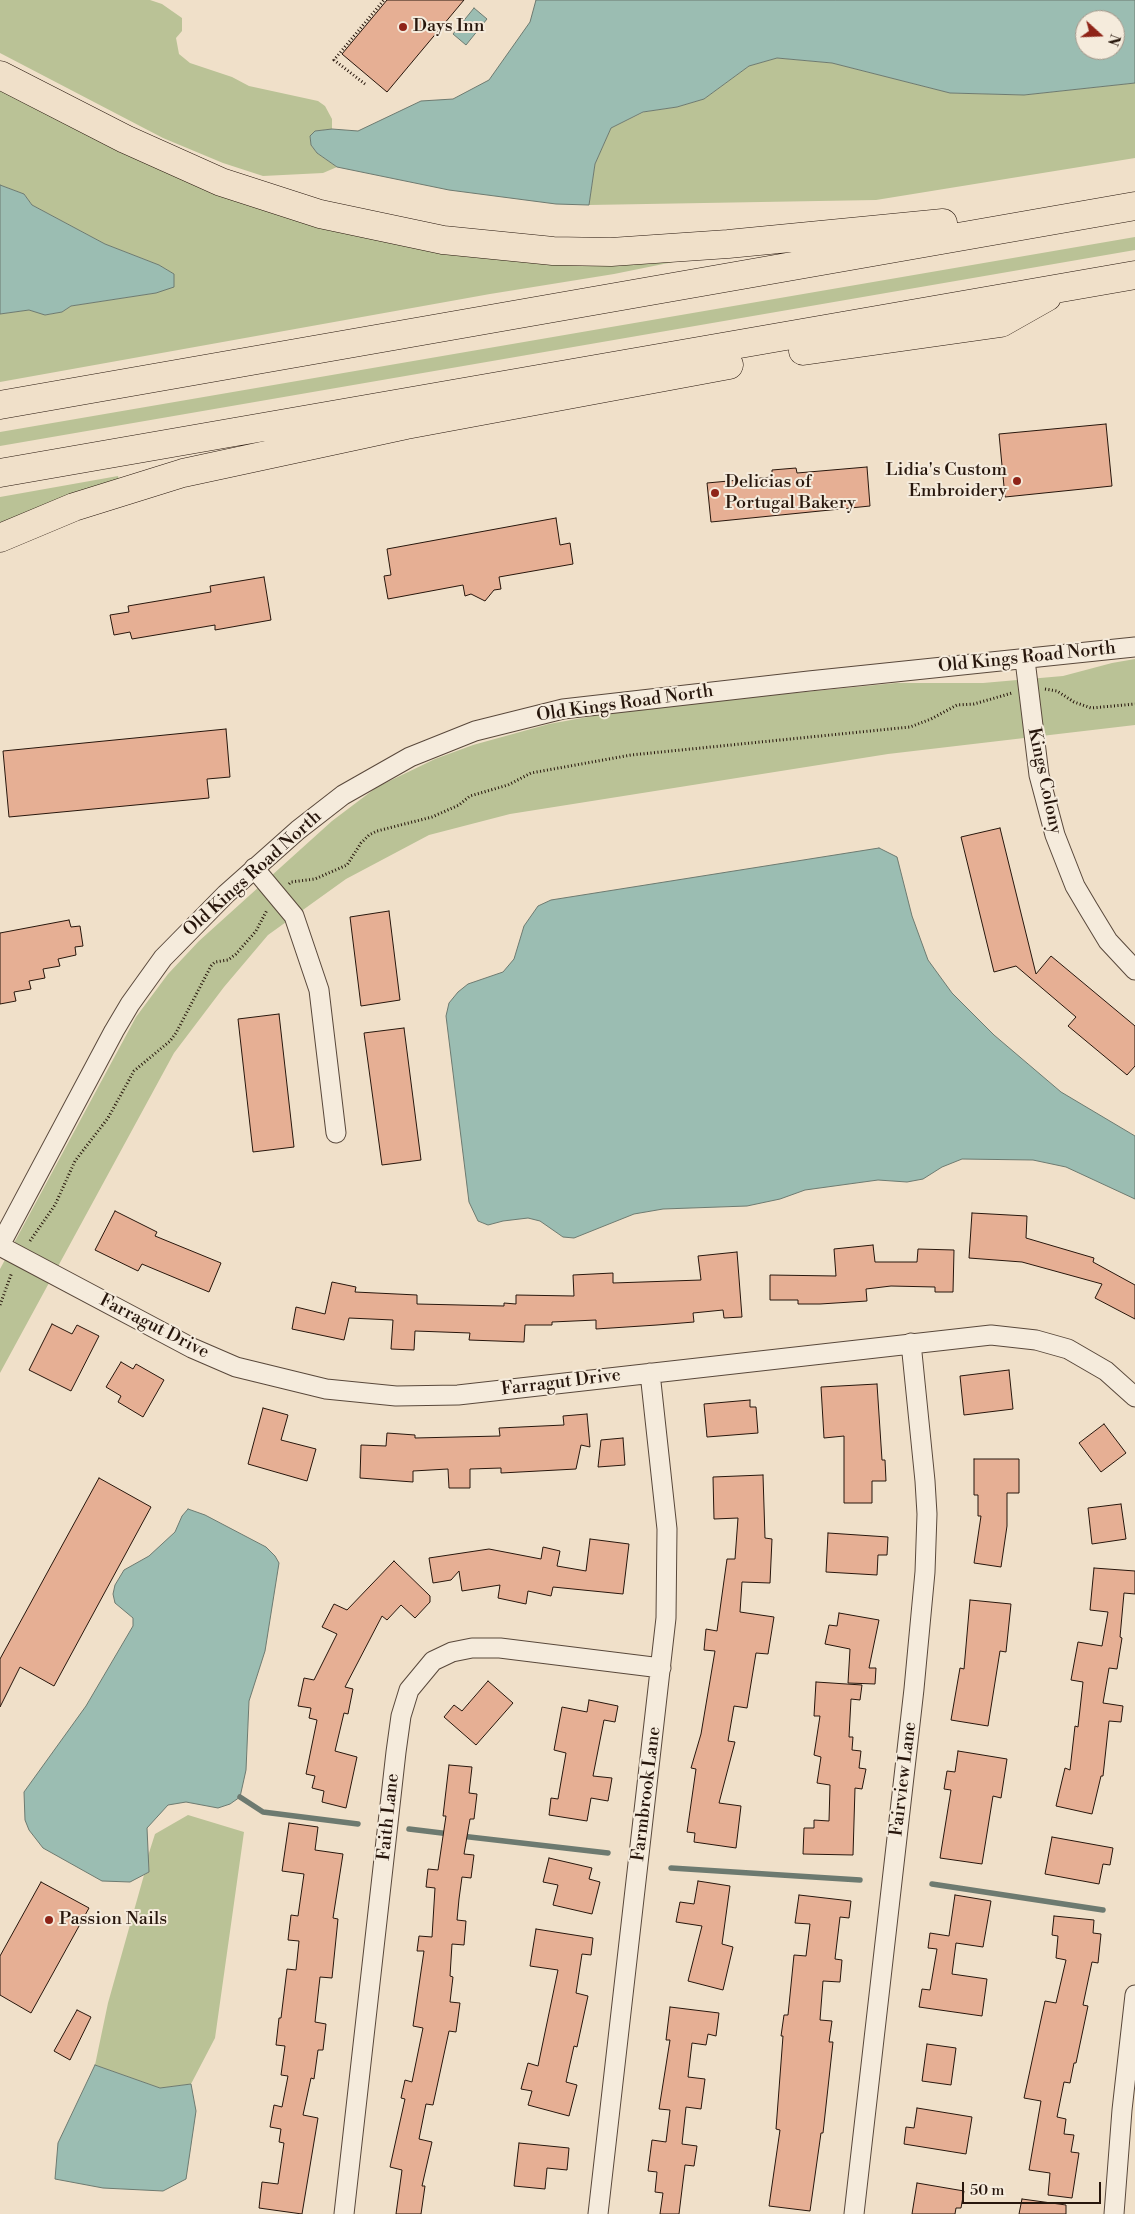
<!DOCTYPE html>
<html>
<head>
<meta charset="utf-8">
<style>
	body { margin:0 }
	#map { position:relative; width:1135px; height:2214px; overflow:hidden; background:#f0e0c9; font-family:"Libre Bodoni",serif }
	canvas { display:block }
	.north { position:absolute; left:1075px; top:10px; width:50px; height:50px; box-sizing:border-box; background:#f5ebdc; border:1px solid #a39689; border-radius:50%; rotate:110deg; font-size:14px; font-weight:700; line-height:20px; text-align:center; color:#27160c }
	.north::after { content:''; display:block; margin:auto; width:18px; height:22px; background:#8f2418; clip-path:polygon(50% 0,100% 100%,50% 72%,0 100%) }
	.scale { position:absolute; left:962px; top:2182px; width:139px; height:22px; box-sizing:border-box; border:2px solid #27160c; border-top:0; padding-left:6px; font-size:15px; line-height:18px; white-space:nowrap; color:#27160c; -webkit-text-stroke:4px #f5ebdc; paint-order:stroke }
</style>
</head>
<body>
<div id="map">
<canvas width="1135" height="2214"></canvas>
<div class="north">N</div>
<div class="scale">50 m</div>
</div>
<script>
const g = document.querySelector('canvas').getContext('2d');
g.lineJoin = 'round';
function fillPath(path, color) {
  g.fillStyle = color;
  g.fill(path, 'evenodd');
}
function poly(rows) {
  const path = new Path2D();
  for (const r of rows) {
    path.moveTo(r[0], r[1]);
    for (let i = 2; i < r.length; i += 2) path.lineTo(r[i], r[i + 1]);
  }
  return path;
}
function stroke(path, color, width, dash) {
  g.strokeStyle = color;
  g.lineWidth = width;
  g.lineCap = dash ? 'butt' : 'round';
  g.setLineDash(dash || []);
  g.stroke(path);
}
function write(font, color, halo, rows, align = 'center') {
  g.font = font + ' "Libre Bodoni",serif';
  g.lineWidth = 4;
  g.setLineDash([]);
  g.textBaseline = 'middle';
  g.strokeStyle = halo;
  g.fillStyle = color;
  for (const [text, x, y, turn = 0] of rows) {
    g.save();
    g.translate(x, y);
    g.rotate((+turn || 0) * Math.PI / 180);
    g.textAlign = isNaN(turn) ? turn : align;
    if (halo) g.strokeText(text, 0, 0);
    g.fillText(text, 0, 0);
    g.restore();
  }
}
fillPath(poly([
	[0,0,150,0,162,4,182,18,182,31,176,38,179,54,190,63,232,77,249,86,318,101,325,106,332,119,332,129,315,131,310,136,311,145,317,153,337,167,323,173,263,176,223,163,163,138,0,53],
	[777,58,832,63,950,93,1024,95,1135,83,1135,158,876,200,589,205,595,164,611,128,644,112,677,107,704,99,749,66],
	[0,84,269,208,698,257,614,274,490,294,0,382,0,314,29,310,46,315,62,312,71,306,156,293,174,274,159,265,105,244,32,205,24,194,0,185],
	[1135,237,1135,250,0,446,0,432],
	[118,476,120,482,0,530,0,497],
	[1135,659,1135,725,888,754,510,814,429,835,346,879,268,935,224,987,174,1053,0,1373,0,1269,136,1017,168,974,199,941,332,821,377,787,435,759,473,745,549,724,593,716,642,708,896,683,983,683,1063,676,1112,663],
	[188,1815,244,1832,215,2038,191,2084,160,2088,95,2065,108,2003,144,1875,149,1872,148,1856,155,1834]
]), '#bac296');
const water = poly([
	[536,0,1135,0,1135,83,1024,95,950,93,832,63,777,58,749,66,704,99,677,107,643,112,611,128,595,164,589,205,556,204,449,190,337,167,317,153,311,145,310,136,315,131,332,129,358,131,421,101,453,99,489,80,530,22,536,0],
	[1085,20,1115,20,1115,50,1085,50,1085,20],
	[474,8,487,19,466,45,453,34,474,8],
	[0,185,24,194,32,205,105,244,159,265,174,274,174,287,156,293,71,306,62,312,45,315,29,310,0,314,0,185],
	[879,848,897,857,912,916,928,960,952,993,994,1035,1061,1092,1135,1136,1135,1199,1066,1167,1033,1160,962,1159,942,1167,923,1179,907,1182,878,1180,805,1190,780,1199,747,1206,663,1209,634,1214,574,1238,563,1237,540,1221,528,1218,503,1221,488,1225,478,1221,469,1202,446,1016,449,1003,458,992,468,984,503,972,514,959,524,926,538,906,551,900,879,848],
	[188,1509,205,1515,266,1547,275,1556,279,1563,265,1651,249,1701,246,1770,240,1797,230,1804,218,1808,186,1802,168,1805,147,1828,149,1872,130,1882,102,1881,43,1848,29,1830,25,1820,24,1792,86,1706,133,1626,133,1618,115,1603,113,1594,115,1585,124,1570,149,1556,175,1532,182,1516,188,1509],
	[95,2065,160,2088,191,2084,196,2111,186,2179,163,2191,103,2188,55,2179,58,2143,95,2065]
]);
fillPath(water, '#9bbdb2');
stroke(water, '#6d7a70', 1);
stroke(poly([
	[240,1797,263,1812,358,1824],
	[409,1829,450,1834],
	[461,1836,608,1853],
	[671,1868,860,1880],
	[932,1884,1103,1910]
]), '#6d7a70', 5.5);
const building = poly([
	[387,0,464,0,387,92,342,54,387,0],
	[1106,424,1112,486,1005,497,999,434,1106,424],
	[867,467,870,506,711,522,707,483,772,477,772,470,796,468,797,473,867,467],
	[556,518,560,545,570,543,573,564,499,577,501,589,494,590,485,601,471,594,465,596,463,585,388,599,384,576,391,575,387,549,556,518],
	[264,577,271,620,215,630,215,625,132,639,130,632,114,635,110,615,129,612,128,606,211,592,210,586,264,577],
	[226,729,230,777,207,779,209,798,9,817,3,751,226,729],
	[1000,828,1036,974,1051,956,1135,1026,1135,1066,1127,1075,1068,1026,1076,1017,1016,966,994,972,961,837,1000,828],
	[389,911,400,1000,361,1006,350,917,389,911],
	[69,920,71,927,80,926,83,946,75,947,76,955,58,959,60,966,43,969,45,978,29,981,31,989,14,992,16,1001,0,1004,0,933,69,920],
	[279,1014,294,1147,253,1152,238,1019,279,1014],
	[404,1028,421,1160,382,1165,364,1033,404,1028],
	[115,1211,157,1232,155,1236,221,1263,209,1292,142,1264,138,1271,95,1250,115,1211],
	[972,1213,1027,1216,1026,1238,1094,1258,1093,1262,1135,1285,1135,1319,1095,1298,1102,1284,1022,1262,969,1258,972,1213],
	[873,1245,875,1262,917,1262,918,1249,954,1250,953,1292,935,1292,935,1287,891,1286,866,1289,867,1301,820,1304,798,1304,798,1300,770,1300,770,1275,836,1276,834,1249,873,1245],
	[737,1252,742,1317,724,1318,723,1310,693,1313,694,1322,657,1325,596,1329,596,1320,552,1322,552,1325,525,1325,524,1342,469,1340,470,1333,415,1331,414,1350,391,1349,393,1320,349,1318,344,1340,292,1329,296,1307,325,1314,332,1282,356,1287,355,1292,417,1295,417,1304,504,1306,504,1303,516,1304,516,1295,574,1296,573,1275,613,1273,613,1283,701,1280,698,1256,737,1252],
	[52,1324,72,1334,77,1325,99,1336,71,1391,29,1370,52,1324],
	[121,1362,133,1369,136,1364,164,1380,143,1417,118,1402,121,1396,106,1387,121,1362],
	[1009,1370,1013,1409,964,1415,960,1376,1009,1370],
	[877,1384,882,1460,885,1460,886,1481,872,1481,872,1503,844,1503,844,1436,824,1438,821,1387,877,1384],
	[750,1400,750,1407,756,1407,758,1433,707,1437,704,1404,750,1400],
	[263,1408,288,1415,281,1440,316,1449,307,1481,248,1464,263,1408],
	[587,1414,590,1447,581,1445,576,1469,501,1473,501,1468,470,1469,470,1488,449,1488,448,1469,413,1471,413,1482,360,1478,361,1445,386,1446,387,1433,415,1435,415,1438,500,1436,499,1428,564,1425,563,1416,587,1414],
	[1104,1424,1126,1453,1101,1472,1079,1443,1104,1424],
	[623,1438,625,1465,598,1467,601,1440,623,1438],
	[974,1459,1019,1459,1019,1493,1007,1493,1007,1526,1001,1567,974,1563,981,1516,978,1516,978,1495,974,1495,974,1459],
	[763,1475,765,1538,772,1539,770,1583,742,1582,740,1612,774,1617,768,1654,756,1653,747,1708,734,1706,728,1741,735,1742,719,1803,741,1806,736,1848,694,1842,695,1833,687,1832,696,1769,691,1768,701,1734,715,1651,704,1650,706,1629,717,1631,727,1559,735,1559,738,1518,714,1519,713,1477,763,1475],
	[99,1478,151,1507,54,1686,20,1667,0,1707,0,1659,99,1478],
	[1121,1504,1126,1539,1092,1544,1088,1508,1121,1504],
	[828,1533,888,1537,887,1555,878,1555,877,1575,826,1572,828,1533],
	[590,1539,629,1544,623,1594,553,1587,551,1596,528,1591,526,1604,498,1598,500,1585,462,1591,459,1571,451,1580,433,1583,429,1558,489,1549,541,1559,543,1547,560,1551,557,1566,586,1571,590,1539],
	[394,1561,430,1596,430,1602,415,1618,401,1605,387,1620,382,1616,345,1687,353,1689,348,1714,344,1713,335,1751,357,1757,346,1808,322,1802,324,1791,312,1788,315,1776,306,1774,317,1720,309,1718,311,1708,298,1706,304,1678,314,1680,337,1634,322,1627,334,1604,347,1610,394,1561],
	[1094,1568,1135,1571,1135,1594,1124,1593,1120,1637,1122,1638,1117,1669,1109,1668,1103,1703,1123,1706,1121,1722,1109,1721,1103,1776,1101,1776,1092,1814,1056,1806,1065,1768,1070,1770,1075,1726,1078,1727,1083,1682,1071,1680,1078,1642,1102,1646,1108,1612,1090,1610,1094,1568],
	[970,1600,1011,1604,1006,1652,1000,1651,988,1726,951,1720,960,1668,964,1669,970,1600],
	[839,1613,879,1620,869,1668,876,1668,875,1684,848,1683,850,1649,825,1644,829,1625,837,1626,839,1613],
	[488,1681,513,1703,476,1745,444,1717,454,1705,462,1711,488,1681],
	[816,1682,862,1685,860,1700,851,1699,849,1737,853,1737,852,1750,861,1751,859,1768,866,1769,862,1789,855,1788,853,1855,803,1854,804,1828,814,1828,814,1820,829,1821,830,1785,817,1783,821,1757,814,1755,820,1716,814,1716,816,1682],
	[589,1700,618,1706,615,1722,604,1720,593,1776,612,1778,608,1801,591,1798,587,1821,549,1815,551,1798,558,1799,566,1753,554,1750,562,1707,587,1712,589,1700],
	[958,1751,1007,1759,1001,1798,993,1796,982,1864,940,1858,951,1790,944,1789,947,1771,955,1772,958,1751],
	[449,1765,472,1767,469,1793,477,1794,474,1819,470,1819,464,1854,474,1855,471,1878,462,1877,459,1899,457,1920,466,1921,464,1945,452,1944,450,1976,453,1977,450,2002,460,2003,456,2032,449,2031,433,2105,426,2104,419,2139,432,2142,422,2186,425,2186,421,2214,396,2214,402,2170,390,2167,405,2099,401,2098,405,2080,412,2082,423,2028,413,2026,424,1951,417,1951,419,1936,432,1937,435,1888,426,1887,428,1869,438,1870,446,1816,443,1816,449,1765],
	[289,1823,318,1827,315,1850,343,1854,333,1918,338,1919,332,1978,320,1977,315,2022,326,2024,323,2050,318,2050,314,2079,311,2078,303,2115,318,2118,302,2214,259,2208,262,2182,278,2184,284,2143,279,2142,281,2129,270,2127,274,2105,282,2107,288,2076,281,2075,285,2046,276,2045,279,2018,281,2018,287,1969,296,1970,299,1941,288,1940,291,1915,298,1916,304,1874,282,1871,289,1823],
	[1052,1837,1113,1848,1110,1865,1103,1864,1099,1884,1045,1874,1052,1837],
	[549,1858,592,1868,589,1879,600,1882,592,1914,553,1905,558,1885,543,1882,549,1858],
	[698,1881,730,1886,722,1944,733,1947,723,1990,688,1981,702,1926,676,1922,680,1902,694,1904,698,1881],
	[41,1882,89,1908,31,2013,0,1995,0,1956,41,1882],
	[799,1895,851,1901,849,1918,840,1917,835,1959,842,1960,840,1982,823,1981,820,2020,832,2021,829,2042,833,2042,823,2133,821,2133,810,2211,769,2206,780,2130,776,2129,783,2036,781,2036,784,2015,788,2015,794,1955,806,1956,810,1924,795,1923,799,1895],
	[955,1895,991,1901,983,1947,956,1943,952,1974,987,1979,982,2016,919,2007,922,1989,930,1990,937,1949,928,1948,930,1933,949,1936,955,1895],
	[1054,1916,1094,1920,1093,1933,1101,1934,1098,1963,1092,1962,1083,2005,1088,2006,1076,2063,1074,2063,1070,2083,1064,2082,1057,2117,1066,2119,1064,2134,1074,2135,1071,2152,1079,2153,1072,2198,1048,2195,1050,2173,1029,2170,1041,2101,1024,2098,1045,2001,1056,2003,1066,1960,1056,1958,1058,1936,1052,1935,1054,1916],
	[536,1929,593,1938,591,1955,582,1954,576,1993,588,1996,577,2047,574,2046,566,2082,577,2085,569,2116,528,2105,532,2091,521,2089,528,2063,538,2066,558,1970,530,1966,536,1929],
	[670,2007,719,2013,716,2036,708,2034,706,2045,692,2043,688,2077,705,2079,701,2109,686,2107,682,2144,697,2146,694,2166,685,2165,679,2214,660,2214,663,2193,655,2192,657,2172,648,2171,652,2140,666,2142,670,2110,659,2109,670,2040,666,2040,670,2007],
	[77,2010,91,2017,70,2060,54,2051,77,2010],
	[927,2044,956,2048,951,2085,922,2081,927,2044],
	[917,2108,972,2117,966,2154,904,2144,906,2127,914,2128,917,2108],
	[519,2143,569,2148,567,2170,547,2168,545,2189,514,2186,519,2143],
	[917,2183,964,2191,961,2208,956,2208,955,2214,912,2214,917,2183],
	[1022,2199,1066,2205,1066,2214,1019,2214,1022,2199]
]);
fillPath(building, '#e6af94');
stroke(building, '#27160c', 1);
const minor = poly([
	[1025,660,1039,775,1055,835,1075,886,1088,908,1108,941,1135,970],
	[254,868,294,916,319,990,336,1133],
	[0,1245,114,1031,130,1004,163,958,226,894,298,830,343,795,410,757,475,731,563,709,809,681,1135,647],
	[0,1246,192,1348,236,1367,326,1389,396,1396,458,1395,991,1335,1036,1340,1068,1349,1106,1371,1135,1397],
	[344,2214,396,1752,401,1716,409,1690,433,1661,452,1652,472,1648,500,1648,661,1668],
	[598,2214,666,1618,667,1529,650,1373],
	[854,2214,914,1689,925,1572,927,1514,925,1481,911,1343],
	[1114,2214,1122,2110,1135,1995]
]);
const highway = poly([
	[0,75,125,139,221,182,320,214,443,240,553,251,611,252,728,244,943,223],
	[803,351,1001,323,1047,297],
	[0,405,1135,206],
	[0,473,1135,275],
	[0,538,74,507,183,473,406,425,729,365]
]);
stroke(minor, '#59483b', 21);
stroke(highway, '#27160c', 29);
stroke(poly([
	[365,84,334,60,384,0],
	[1045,689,1057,691,1074,702,1091,708,1135,704],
	[289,884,291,882,315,879,347,865,361,843,369,835,377,831,432,817,459,805,470,796,508,785,531,773,631,755,910,727,931,719,957,705,974,704,1012,693],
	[30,1241,55,1205,75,1161,108,1118,134,1071,170,1041,176,1033,211,966,215,962,228,960,236,954,256,931,267,910],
	[0,1305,12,1272]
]), '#27160c', 3, [1, 2.5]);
stroke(minor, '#f5ebdc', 19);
stroke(highway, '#f0e0c9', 28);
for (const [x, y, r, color] of [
	[403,27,5,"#8f2418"],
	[1017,481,5,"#8f2418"],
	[715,493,5,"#8f2418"],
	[49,1920,5,"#8f2418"]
]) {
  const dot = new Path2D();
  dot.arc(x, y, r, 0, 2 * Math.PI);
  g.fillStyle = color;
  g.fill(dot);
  stroke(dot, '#f5ebdc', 2);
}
write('18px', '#27160c', '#f5ebdc', [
	["Days Inn",413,27],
	["Lidia's Custom",1007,471,"right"],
	["Embroidery",1007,492,"right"],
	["Delicias of",725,483],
	["Portugal Bakery",725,504],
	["Passion Nails",59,1920]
], 'left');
write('18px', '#27160c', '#f5ebdc', [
	["Old Kings Road North",1027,658,-6],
	["Old Kings Road North",625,704,-8],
	["Kings Colony",1044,781,78],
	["Old Kings Road North",253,874,-42],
	["Farragut Drive",154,1327,27],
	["Farragut Drive",561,1383,-7],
	["Fairview Lane",904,1779,-83],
	["Farmbrook Lane",647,1794,-83],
	["Faith Lane",389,1817,-84]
]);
</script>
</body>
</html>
